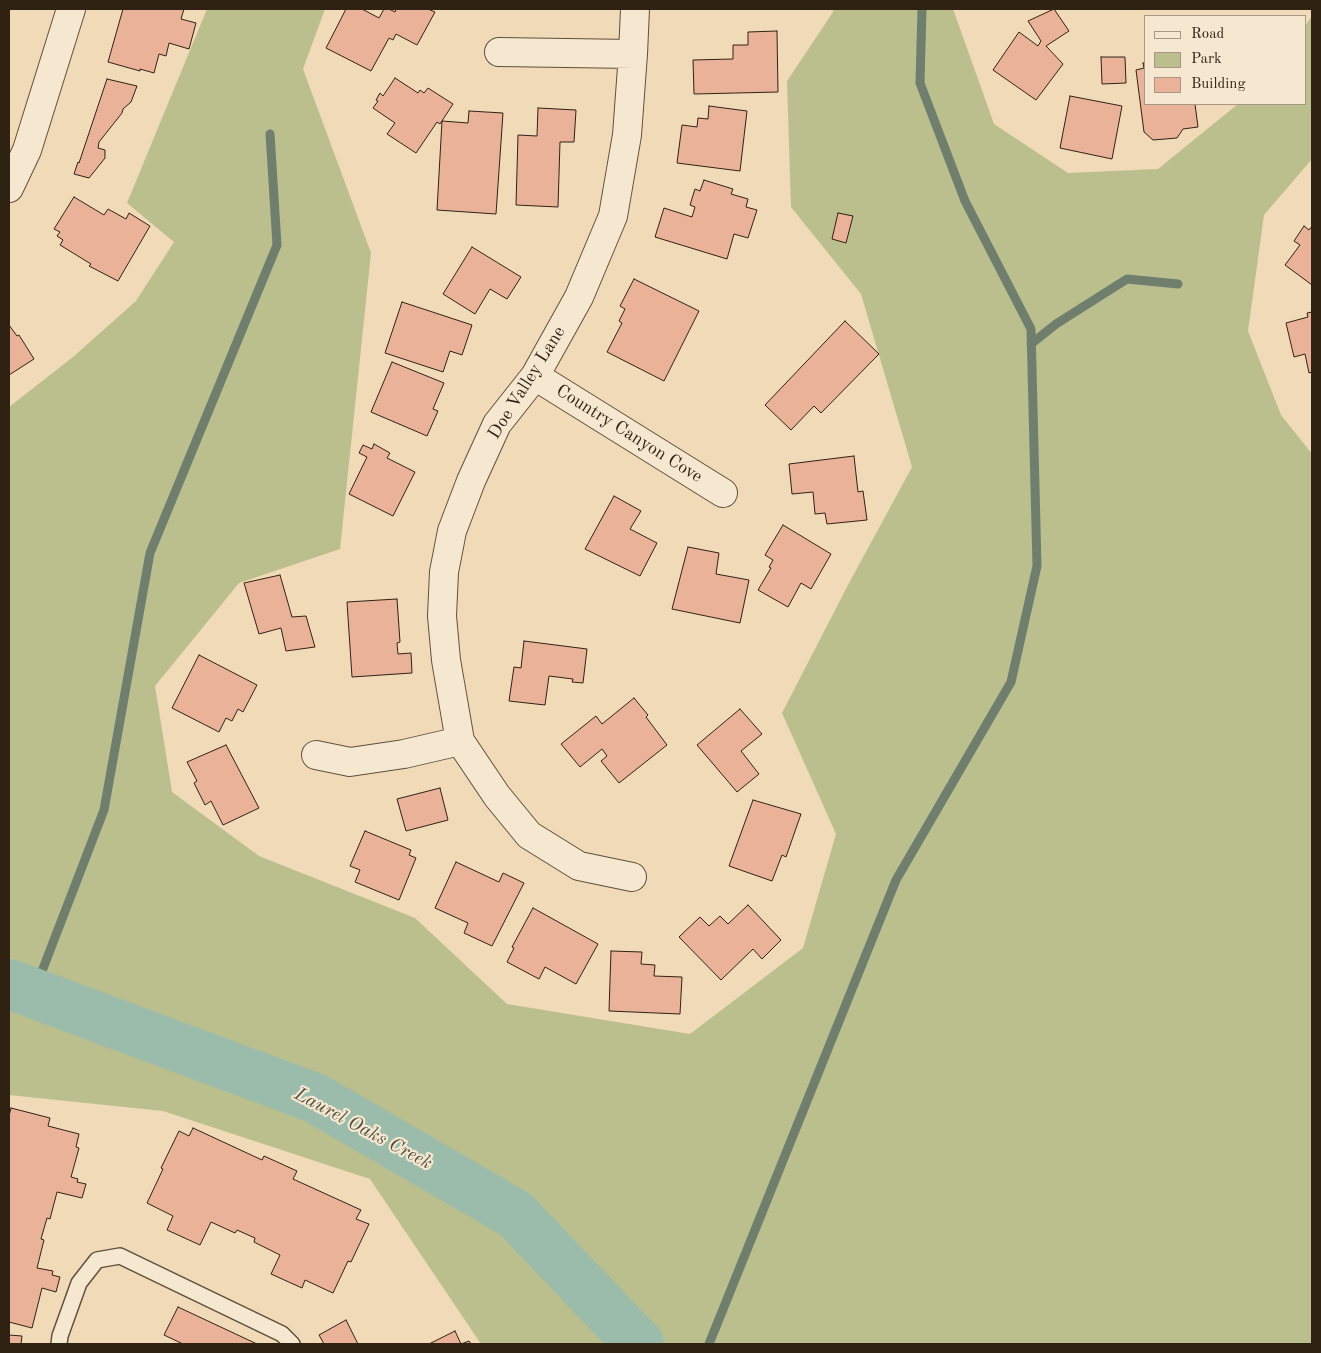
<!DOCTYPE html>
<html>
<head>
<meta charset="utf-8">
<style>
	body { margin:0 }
	#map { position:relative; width:1321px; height:1353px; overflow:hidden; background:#f0dab7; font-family:"Old Standard TT",serif }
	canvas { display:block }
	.frame { position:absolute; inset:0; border:10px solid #302212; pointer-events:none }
	.legend { position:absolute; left:1144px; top:15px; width:162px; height:90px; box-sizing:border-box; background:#f5e7d0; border:1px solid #a69884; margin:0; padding:6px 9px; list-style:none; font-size:15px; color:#302212 }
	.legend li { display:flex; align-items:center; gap:10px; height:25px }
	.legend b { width:25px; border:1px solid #a69884 }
</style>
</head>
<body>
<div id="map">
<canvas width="1321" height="1353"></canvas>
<div class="frame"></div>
<ul class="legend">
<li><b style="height:6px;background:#f5e7d0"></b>Road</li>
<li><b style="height:14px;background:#bbbf8d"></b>Park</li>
<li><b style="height:14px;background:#e9b299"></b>Building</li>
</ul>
</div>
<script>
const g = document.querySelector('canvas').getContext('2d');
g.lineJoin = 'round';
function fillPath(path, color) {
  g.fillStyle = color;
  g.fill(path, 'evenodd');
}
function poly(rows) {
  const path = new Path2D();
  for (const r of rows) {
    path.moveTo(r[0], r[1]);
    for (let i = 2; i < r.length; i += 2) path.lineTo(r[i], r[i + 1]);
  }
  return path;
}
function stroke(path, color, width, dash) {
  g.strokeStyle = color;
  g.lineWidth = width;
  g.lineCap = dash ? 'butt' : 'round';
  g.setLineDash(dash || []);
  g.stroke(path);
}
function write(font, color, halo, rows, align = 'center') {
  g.font = font + ' "Old Standard TT",serif';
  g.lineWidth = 4.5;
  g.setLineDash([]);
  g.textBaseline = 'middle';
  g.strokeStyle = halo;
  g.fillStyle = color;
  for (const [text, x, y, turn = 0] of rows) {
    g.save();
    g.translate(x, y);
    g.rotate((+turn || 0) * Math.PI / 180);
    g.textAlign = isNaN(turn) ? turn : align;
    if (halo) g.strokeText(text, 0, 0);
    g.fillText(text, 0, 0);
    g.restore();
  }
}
fillPath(poly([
	[207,9,325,9,303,69,371,253,340,549,239,583,155,686,172,792,259,856,415,918,507,1004,690,1034,803,948,836,834,782,713,848,585,912,467,861,294,791,207,787,81,833,12,833,9,953,9,994,124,1068,173,1158,169,1238,104,1305,104,1305,26,1312,16,1312,159,1264,215,1248,331,1281,415,1312,454,1312,1344,481,1344,370,1179,163,1111,9,1095,9,407,73,357,136,301,174,242,127,203]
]), '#bbbf8d');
stroke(poly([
	[1031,344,1056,324,1127,279,1178,284],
	[34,992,104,810,150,553,277,245,270,134],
	[709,1344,896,880,1011,682,1037,566,1031,329,965,201,920,83,922,9]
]), '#707e6e', 9);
stroke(poly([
	[9,984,315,1098,515,1214,639,1344]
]), '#9bbbab', 50);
const building = poly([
	[123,9,184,9,181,19,196,23,189,49,169,43,166,56,159,54,154,73,140,69,140,71,108,62,123,9],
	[346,9,362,9,379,18,384,9,389,9,395,12,396,9,428,9,435,12,417,45,396,34,393,40,389,38,371,71,326,48,346,9],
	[1054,9,1069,31,1046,46,1063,64,1036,100,993,70,1019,32,1038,46,1041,41,1028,21,1054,9],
	[777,31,778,92,694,94,693,60,733,59,733,45,748,45,748,32,777,31],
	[1101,57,1125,57,1126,83,1102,84,1101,57],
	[1143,63,1145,63,1145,104,1195,104,1198,127,1183,129,1177,138,1153,140,1144,132,1136,70,1144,68,1143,63],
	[395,78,418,93,420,90,424,93,428,88,453,104,440,124,437,122,416,153,387,134,395,123,373,108,378,101,376,100,380,93,383,96,395,78],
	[107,79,137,86,131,102,123,109,122,113,99,142,98,148,105,150,105,158,89,178,74,174,78,162,79,163,107,79],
	[1070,96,1122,106,1112,159,1060,148,1070,96],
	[709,106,747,111,740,171,677,163,682,125,697,127,698,118,708,119,709,106],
	[538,108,576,110,574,142,560,142,558,207,516,205,518,135,537,136,538,108],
	[469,111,503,113,496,214,437,210,442,121,468,123,469,111],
	[704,180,733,189,731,194,748,199,746,207,757,210,748,238,734,234,727,259,655,237,664,208,692,217,695,207,690,205,695,189,700,191,704,180],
	[74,197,104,215,108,209,126,219,129,213,150,226,118,281,89,266,91,264,60,245,63,240,57,236,60,232,54,229,74,197],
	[838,213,853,216,846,243,832,239,838,213],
	[1304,226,1309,230,1312,226,1312,285,1285,265,1300,245,1294,241,1304,226],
	[472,247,521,277,507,299,490,289,475,314,443,294,472,247],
	[634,279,699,311,664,381,607,352,622,323,619,321,625,309,620,306,634,279],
	[402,302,472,325,462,355,450,351,443,372,385,353,402,302],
	[1312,312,1312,372,1309,373,1305,354,1294,357,1286,323,1308,317,1307,313,1312,312],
	[845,321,879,354,821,413,814,406,791,430,765,405,845,321],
	[9,325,17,336,19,335,34,359,9,375,9,325],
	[392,362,444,383,433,409,438,411,427,436,371,412,392,362],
	[374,444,390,453,387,458,415,472,393,516,349,494,367,457,359,453,363,445,372,449,374,444],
	[854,456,858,492,863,491,867,520,827,524,825,513,815,514,813,492,792,494,789,464,854,456],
	[614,496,641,511,630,529,657,543,640,576,585,549,614,496],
	[783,525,831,554,811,589,801,583,788,607,758,590,771,568,769,567,773,560,765,555,783,525],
	[688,547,719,553,716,574,749,580,740,623,672,609,688,547],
	[280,575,292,617,306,616,315,647,286,651,281,628,259,634,244,583,280,575],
	[397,599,400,642,397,643,398,654,411,653,412,673,352,677,347,602,397,599],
	[524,641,587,649,583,683,572,682,573,679,549,676,545,705,509,701,514,667,521,668,524,641],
	[199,655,257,685,243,712,238,709,232,721,226,718,219,732,172,708,199,655],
	[634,698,648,715,646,717,667,745,619,783,601,761,607,756,602,749,580,767,561,744,596,716,602,724,634,698],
	[740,709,762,734,741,751,759,774,737,792,697,745,740,709],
	[226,745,259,808,223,825,211,801,205,805,194,783,197,781,187,762,226,745],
	[440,788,448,820,406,831,397,799,440,788],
	[753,800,801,814,786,857,782,855,772,881,729,866,753,800],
	[365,831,411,850,409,855,416,858,399,900,355,882,360,870,350,866,365,831],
	[456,862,499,882,503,873,524,883,492,946,464,933,468,923,435,908,456,862],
	[748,905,781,940,762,959,753,949,721,980,679,937,700,917,709,926,720,916,728,924,748,905],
	[533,908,598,944,576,984,545,967,539,979,507,962,514,948,512,947,533,908],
	[611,951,642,952,641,964,655,965,654,976,682,977,680,1014,609,1011,611,951],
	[11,1108,50,1118,48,1126,79,1134,76,1147,79,1148,71,1177,78,1179,77,1182,86,1184,82,1198,57,1192,50,1219,47,1218,41,1239,44,1240,37,1268,53,1271,52,1275,60,1277,56,1292,42,1288,32,1328,9,1322,9,1116,11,1108],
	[193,1128,262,1160,264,1156,297,1171,293,1179,361,1210,356,1219,369,1224,351,1262,348,1261,333,1293,305,1280,302,1288,271,1274,280,1255,254,1242,255,1238,237,1230,235,1233,211,1222,200,1245,167,1230,173,1216,147,1203,163,1169,161,1168,179,1131,189,1136,193,1128],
	[178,1307,257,1344,183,1344,164,1335,178,1307],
	[346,1320,358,1344,324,1344,319,1335,346,1320],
	[455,1331,461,1344,469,1341,471,1344,429,1344,455,1331],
	[9,1335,22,1336,21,1344,9,1344,9,1335]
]);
fillPath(building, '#e9b299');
stroke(building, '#302212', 1);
const lane = poly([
	[59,1344,60,1336,79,1283,97,1260,120,1256,282,1334,292,1344]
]);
const street = poly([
	[499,52,633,54],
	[9,188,27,150,71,9],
	[535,376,723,493],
	[316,755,350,762,404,754,460,741],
	[632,877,579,866,529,835,497,796,460,741,446,660,442,616,444,572,452,531,471,481,497,424,535,376,579,297,613,216,627,135,633,54,635,9]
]);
stroke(lane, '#60503b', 18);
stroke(street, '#60503b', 30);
stroke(lane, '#f5e7d0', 15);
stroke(street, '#f5e7d0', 28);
write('18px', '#302212', '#f5e7d0', [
	["Doe Valley Lane",527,383,-58],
	["Country Canyon Cove",629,434,32]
]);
write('italic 19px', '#505040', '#f5e7d0', [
	["Laurel Oaks Creek",363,1129,28]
]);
</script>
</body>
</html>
